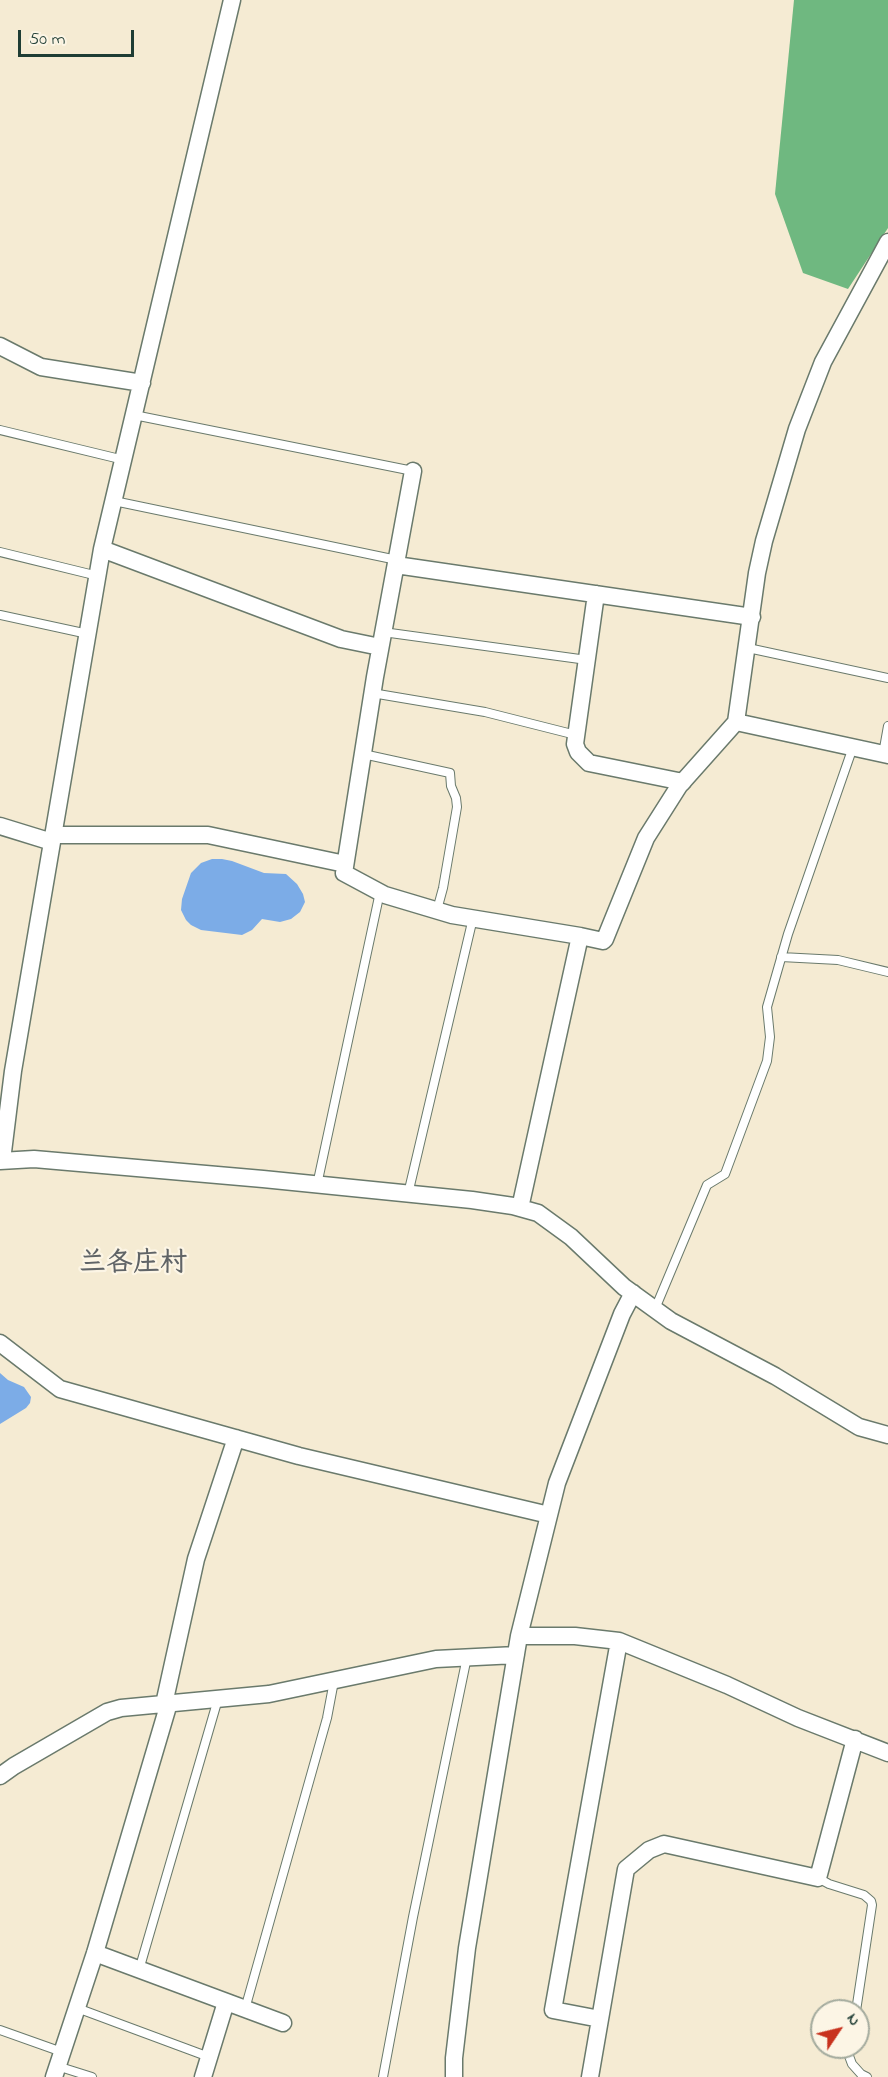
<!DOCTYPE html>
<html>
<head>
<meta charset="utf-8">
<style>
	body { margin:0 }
	#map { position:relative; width:888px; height:2077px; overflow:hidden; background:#f5ebd3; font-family:"Indie Flower",sans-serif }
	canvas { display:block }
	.north { position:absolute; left:810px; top:1999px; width:60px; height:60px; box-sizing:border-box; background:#fcf5e5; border:2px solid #a4ab9e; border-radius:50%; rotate:55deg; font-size:16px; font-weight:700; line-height:24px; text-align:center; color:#1f3d34 }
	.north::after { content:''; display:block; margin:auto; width:21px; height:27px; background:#c8321e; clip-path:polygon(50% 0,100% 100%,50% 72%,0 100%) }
	.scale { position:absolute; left:18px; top:30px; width:116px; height:27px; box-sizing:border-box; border:3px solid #1f3d34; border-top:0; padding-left:8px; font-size:18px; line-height:21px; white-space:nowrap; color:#1f3d34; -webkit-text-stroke:4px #fcf5e5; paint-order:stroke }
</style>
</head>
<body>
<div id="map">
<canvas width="888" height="2077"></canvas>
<div class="north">N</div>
<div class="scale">50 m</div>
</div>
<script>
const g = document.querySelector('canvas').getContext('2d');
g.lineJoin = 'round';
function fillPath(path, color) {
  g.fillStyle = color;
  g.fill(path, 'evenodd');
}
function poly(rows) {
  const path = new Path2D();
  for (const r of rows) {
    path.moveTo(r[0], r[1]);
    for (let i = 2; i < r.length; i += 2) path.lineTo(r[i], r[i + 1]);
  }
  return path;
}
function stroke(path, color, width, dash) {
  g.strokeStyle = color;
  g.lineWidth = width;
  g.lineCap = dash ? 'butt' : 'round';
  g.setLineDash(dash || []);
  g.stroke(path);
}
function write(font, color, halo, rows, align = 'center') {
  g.font = font + ' "Indie Flower","LXGW WenKai TC",sans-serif';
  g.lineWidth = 4.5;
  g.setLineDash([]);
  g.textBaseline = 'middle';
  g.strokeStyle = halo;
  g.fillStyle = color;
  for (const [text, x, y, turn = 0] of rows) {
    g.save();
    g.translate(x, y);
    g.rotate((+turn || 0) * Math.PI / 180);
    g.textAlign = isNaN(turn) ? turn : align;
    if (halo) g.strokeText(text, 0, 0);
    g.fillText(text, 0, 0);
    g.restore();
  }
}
fillPath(poly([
	[794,0,888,0,888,228,848,289,803,273,775,194]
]), '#6fb880');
fillPath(poly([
	[212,859,222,859,232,861,264,873,286,874,297,884,303,894,305,902,300,912,291,919,280,922,262,919,252,930,242,935,201,930,191,925,186,920,181,910,182,899,191,873,201,863],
	[0,1373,8,1380,24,1387,31,1397,30,1403,26,1408,0,1424]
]), '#7cace7');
const service = poly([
	[134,415,413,471],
	[0,430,124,460],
	[114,501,397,560],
	[0,552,98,576],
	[0,615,88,634],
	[383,632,587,660],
	[748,648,888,678],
	[372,693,485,712,576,735],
	[363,754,450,773,451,786,456,798,457,807,443,888,437,910],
	[883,754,888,726],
	[781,957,838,960,888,972],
	[317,1185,380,892],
	[408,1194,473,918],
	[655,1309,707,1185,725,1174,767,1061,770,1037,767,1007,788,934,853,747],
	[818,1878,829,1884,864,1895,871,1901,872,1905,856,2011],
	[139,1970,218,1699],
	[77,2008,209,2057],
	[245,2009,327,1718,334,1681],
	[0,2030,62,2052],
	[851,2047,849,2056,852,2064,861,2074,867,2077],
	[57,2066,92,2077],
	[383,2077,413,1917,467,1657]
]);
const minor = poly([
	[0,346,41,367,142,383],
	[413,471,375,677,344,873,385,895,452,915,580,936],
	[102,549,341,639,380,647],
	[396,565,752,617],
	[596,594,575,744,578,752,589,763,683,782],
	[736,722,888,755],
	[0,826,52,842],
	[53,835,208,835,345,864],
	[2,1160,13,1071,102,549,232,0],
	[0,1161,34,1159,263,1179,472,1200,513,1206,538,1213,571,1237,624,1287,671,1321,775,1376,859,1427,888,1435],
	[520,1208,580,936,603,941,605,939,646,838,679,786,736,722,757,573,764,541,797,429,823,362,888,242],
	[0,1343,60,1389,299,1456,549,1515],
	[519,1636,575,1636,619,1641,727,1685,798,1718,888,1753],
	[164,1704,196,1559,236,1438],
	[0,1776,14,1766,107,1712,121,1708,269,1694,436,1659,516,1655],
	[95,1953,283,2023],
	[600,2019,553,2010,619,1641],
	[54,2077,95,1953,169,1703],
	[203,2077,226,2002],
	[454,2077,454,2058,467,1948,519,1636,557,1483,622,1314,633,1293],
	[590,2077,626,1869,649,1850,664,1844,818,1878,855,1739]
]);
stroke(service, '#6a7a6c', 10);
stroke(minor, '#6a7a6c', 19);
stroke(service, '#fff', 8);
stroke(minor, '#fff', 16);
write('bold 27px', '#606467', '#fcf5e5', [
	["兰各庄村",133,1266]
]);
</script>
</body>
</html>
